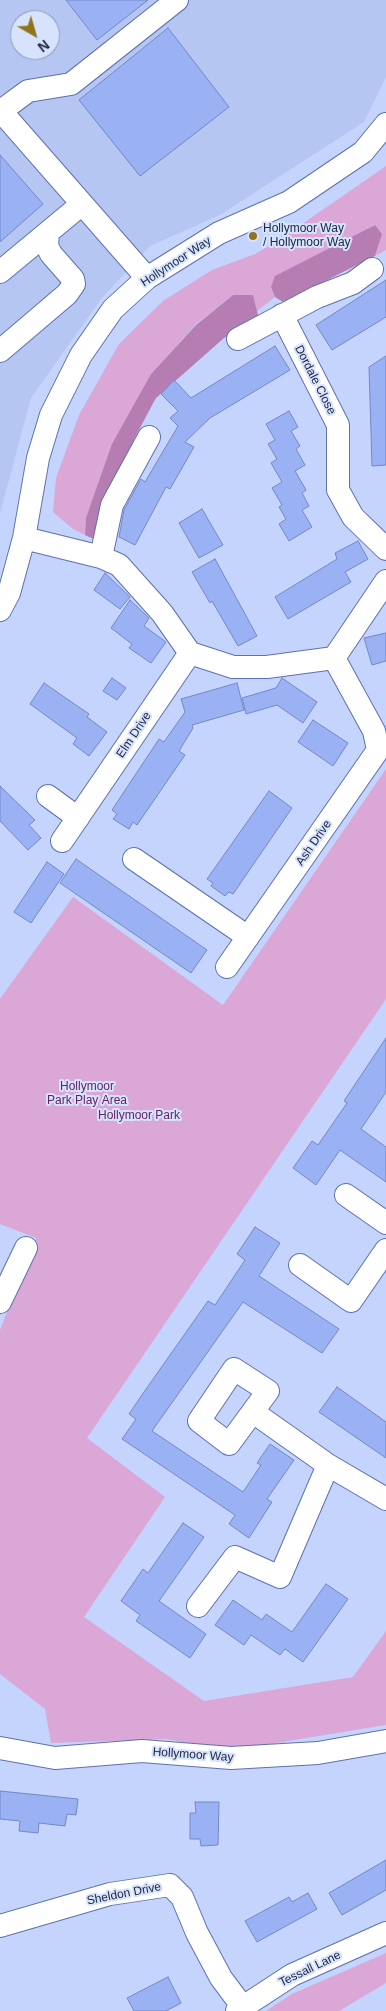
<!DOCTYPE html>
<html>
<head>
<meta charset="utf-8">
<style>
	body { margin:0 }
	#map { position:relative; width:386px; height:2011px; overflow:hidden; background:#c5d4fd; font-family:Helvetica,sans-serif }
	canvas { display:block }
	.north { position:absolute; left:10px; top:10px; width:50px; height:50px; box-sizing:border-box; background:#d7e2fd; border:1px solid #8e98b3; border-radius:50%; rotate:142deg; font-size:14px; font-weight:700; line-height:20px; text-align:center; color:#202943 }
	.north::after { content:''; display:block; margin:auto; width:18px; height:22px; background:#917319; clip-path:polygon(50% 0,100% 100%,50% 72%,0 100%) }
</style>
</head>
<body>
<div id="map">
<canvas width="386" height="2011"></canvas>
<div class="north">N</div>
</div>
<script>
const g = document.querySelector('canvas').getContext('2d');
g.lineJoin = 'round';
function fillPath(path, color) {
  g.fillStyle = color;
  g.fill(path, 'evenodd');
}
function poly(rows) {
  const path = new Path2D();
  for (const r of rows) {
    path.moveTo(r[0], r[1]);
    for (let i = 2; i < r.length; i += 2) path.lineTo(r[i], r[i + 1]);
  }
  return path;
}
function stroke(path, color, width, dash) {
  g.strokeStyle = color;
  g.lineWidth = width;
  g.lineCap = dash ? 'butt' : 'round';
  g.setLineDash(dash || []);
  g.stroke(path);
}
function write(font, color, halo, rows, align = 'center') {
  g.font = font + ' Helvetica,sans-serif';
  g.lineWidth = 4;
  g.setLineDash([]);
  g.textBaseline = 'middle';
  g.strokeStyle = halo;
  g.fillStyle = color;
  for (const [text, x, y, turn = 0] of rows) {
    g.save();
    g.translate(x, y);
    g.rotate((+turn || 0) * Math.PI / 180);
    g.textAlign = isNaN(turn) ? turn : align;
    if (halo) g.strokeText(text, 0, 0);
    g.fillText(text, 0, 0);
    g.restore();
  }
}
fillPath(poly([
	[0,0,386,0,386,77,364,122,220,215,150,246,102,298,31,398,0,513],
	[20,20,50,20,50,50,20,50]
]), '#b5c6f2');
fillPath(poly([
	[386,166,386,250,375,256,382,234,374,225,271,287,275,297,257,311,253,295,233,295,196,324,151,374,86,518,85,535,73,529,53,512,56,478,79,415,119,344,163,301,212,270,255,254,276,242],
	[386,769,386,999,87,1438,165,1497,84,1617,204,1701,353,1677,386,1631,386,1725,252,1747,219,1748,165,1739,51,1743,45,1709,0,1674,0,1330,36,1238,0,1224,0,999,73,897,223,1005],
	[386,1953,386,1983,339,2011,266,2011,292,1994]
]), '#daa7d6');
fillPath(poly([
	[375,225,382,234,375,256,283,302,275,297,271,287,275,276],
	[233,295,253,295,259,319,224,338,156,398,134,439,98,541,85,535,86,518,112,444,151,374,196,325]
]), '#b67db2');
const building = poly([
	[66,0,148,0,97,40,66,0],
	[168,28,229,107,140,176,79,100,168,28],
	[0,155,43,204,0,242,0,155],
	[386,280,386,317,332,350,316,325,386,280],
	[275,346,290,370,210,418,185,442,194,447,170,489,166,487,135,545,119,537,124,510,141,479,145,482,178,426,170,418,178,411,161,394,174,380,191,398,275,346],
	[386,356,386,465,372,466,369,367,386,356],
	[289,411,298,427,291,431,300,446,296,449,305,465,295,471,306,490,302,493,309,506,302,510,312,527,289,541,279,524,286,519,279,507,282,505,272,488,282,482,271,463,277,459,268,444,275,440,266,424,289,411],
	[202,509,223,545,199,558,179,523,202,509],
	[358,541,368,559,345,572,351,582,288,619,275,597,337,559,335,553,358,541],
	[215,559,257,636,238,646,212,601,210,603,192,572,215,559],
	[105,573,130,597,120,609,94,590,105,573],
	[130,600,149,618,144,626,166,642,151,663,129,648,132,644,111,628,130,600],
	[386,633,386,661,372,665,364,638,386,633],
	[112,678,126,688,117,700,103,691,112,678],
	[282,678,317,702,303,723,277,705,246,714,242,698,276,688,282,678],
	[44,683,89,714,87,717,107,732,89,756,73,744,77,738,30,704,44,683],
	[237,683,244,710,192,725,193,728,179,751,185,755,137,825,133,822,129,829,113,819,117,814,112,810,159,739,164,742,185,712,181,699,237,683],
	[313,720,348,743,333,766,298,742,313,720],
	[0,786,35,820,29,825,41,838,28,850,0,821,0,786],
	[269,791,292,808,233,894,229,892,225,896,211,886,213,883,207,879,269,791],
	[76,859,207,950,191,973,60,883,76,859],
	[47,862,64,874,31,923,14,912,47,862],
	[386,1038,386,1092,361,1129,386,1147,386,1182,340,1150,316,1185,293,1168,312,1141,318,1145,347,1103,344,1101,386,1038],
	[255,1227,280,1243,259,1276,339,1329,322,1353,243,1302,152,1431,243,1492,261,1465,257,1463,270,1444,294,1460,267,1499,272,1502,249,1538,229,1524,235,1515,122,1439,136,1419,129,1414,144,1392,208,1301,215,1305,245,1260,237,1254,255,1227],
	[337,1387,386,1422,386,1458,319,1412,337,1387],
	[183,1523,204,1537,159,1601,206,1634,190,1658,136,1621,140,1615,121,1601,143,1569,148,1573,183,1523],
	[326,1584,348,1599,303,1662,285,1649,280,1655,251,1635,244,1645,215,1625,233,1600,262,1620,266,1614,292,1632,326,1584],
	[0,1791,78,1799,76,1815,67,1814,65,1826,39,1823,38,1833,19,1831,20,1821,0,1819,0,1791],
	[195,1802,219,1802,218,1845,201,1846,200,1839,190,1839,190,1813,196,1813,195,1802],
	[386,1860,386,1890,342,1915,329,1893,386,1860],
	[308,1893,317,1909,257,1942,245,1921,289,1897,292,1902,308,1893],
	[168,1977,181,2003,166,2011,134,2011,127,1998,168,1977]
]);
fillPath(building, '#9ab1f4');
stroke(building, '#7288c7', 1);
const minor = poly([
	[0,110,147,278],
	[1,111,28,91,71,84,177,0],
	[0,272,82,204],
	[282,315,338,425,338,490,353,517,386,549],
	[238,339,317,297,353,283,372,269],
	[0,351,67,294,74,284,73,279,51,254,47,246,48,232],
	[24,538,101,557,119,565,162,613,190,653,233,667,267,667,334,658,386,581],
	[101,557,112,505,149,437],
	[0,610,9,593,24,538,38,458,51,415,81,355,113,309,147,278,219,233,289,202,363,152,386,124],
	[48,796,78,818],
	[62,841,190,653],
	[134,859,248,937],
	[227,967,378,750,374,731,334,658],
	[346,1195,386,1223],
	[300,1265,351,1301,386,1250],
	[0,1302,26,1248],
	[234,1369,268,1391,229,1444,199,1421,234,1369],
	[253,1412,328,1465,386,1499],
	[198,1606,235,1557,280,1577,328,1465],
	[0,1748,55,1758,142,1751,231,1758,318,1753,386,1741],
	[0,1926,110,1894,170,1885,182,1897,197,1933,221,1978,242,2006],
	[237,2011,292,1975,386,1933]
]);
stroke(minor, '#5d71af', 24);
stroke(minor, '#fff', 22);
for (const [x, y, r, color] of [
	[253,236,5,"#917319"]
]) {
  const dot = new Path2D();
  dot.arc(x, y, r, 0, 2 * Math.PI);
  g.fillStyle = color;
  g.fill(dot);
  stroke(dot, '#d7e2fd', 2);
}
write('12px', '#202943', '#d7e2fd', [
	["Hollymoor Way",263,229],
	["/ Hollymoor Way",263,243]
], 'left');
write('12px', '#202943', '#d7e2fd', [
	["Hollymoor Way",176,262,-33],
	["Dordale Close",315,380,63],
	["Elm Drive",134,735,-56],
	["Ash Drive",314,843,-55],
	["Hollymoor Way",193,1755,4],
	["Sheldon Drive",124,1894,-11],
	["Tessall Lane",310,1969,-26]
]);
write('12px', '#672265', '#d7e2fd', [
	["Hollymoor",87,1087],
	["Park Play Area",87,1101],
	["Hollymoor Park",139,1116]
]);
</script>
</body>
</html>
